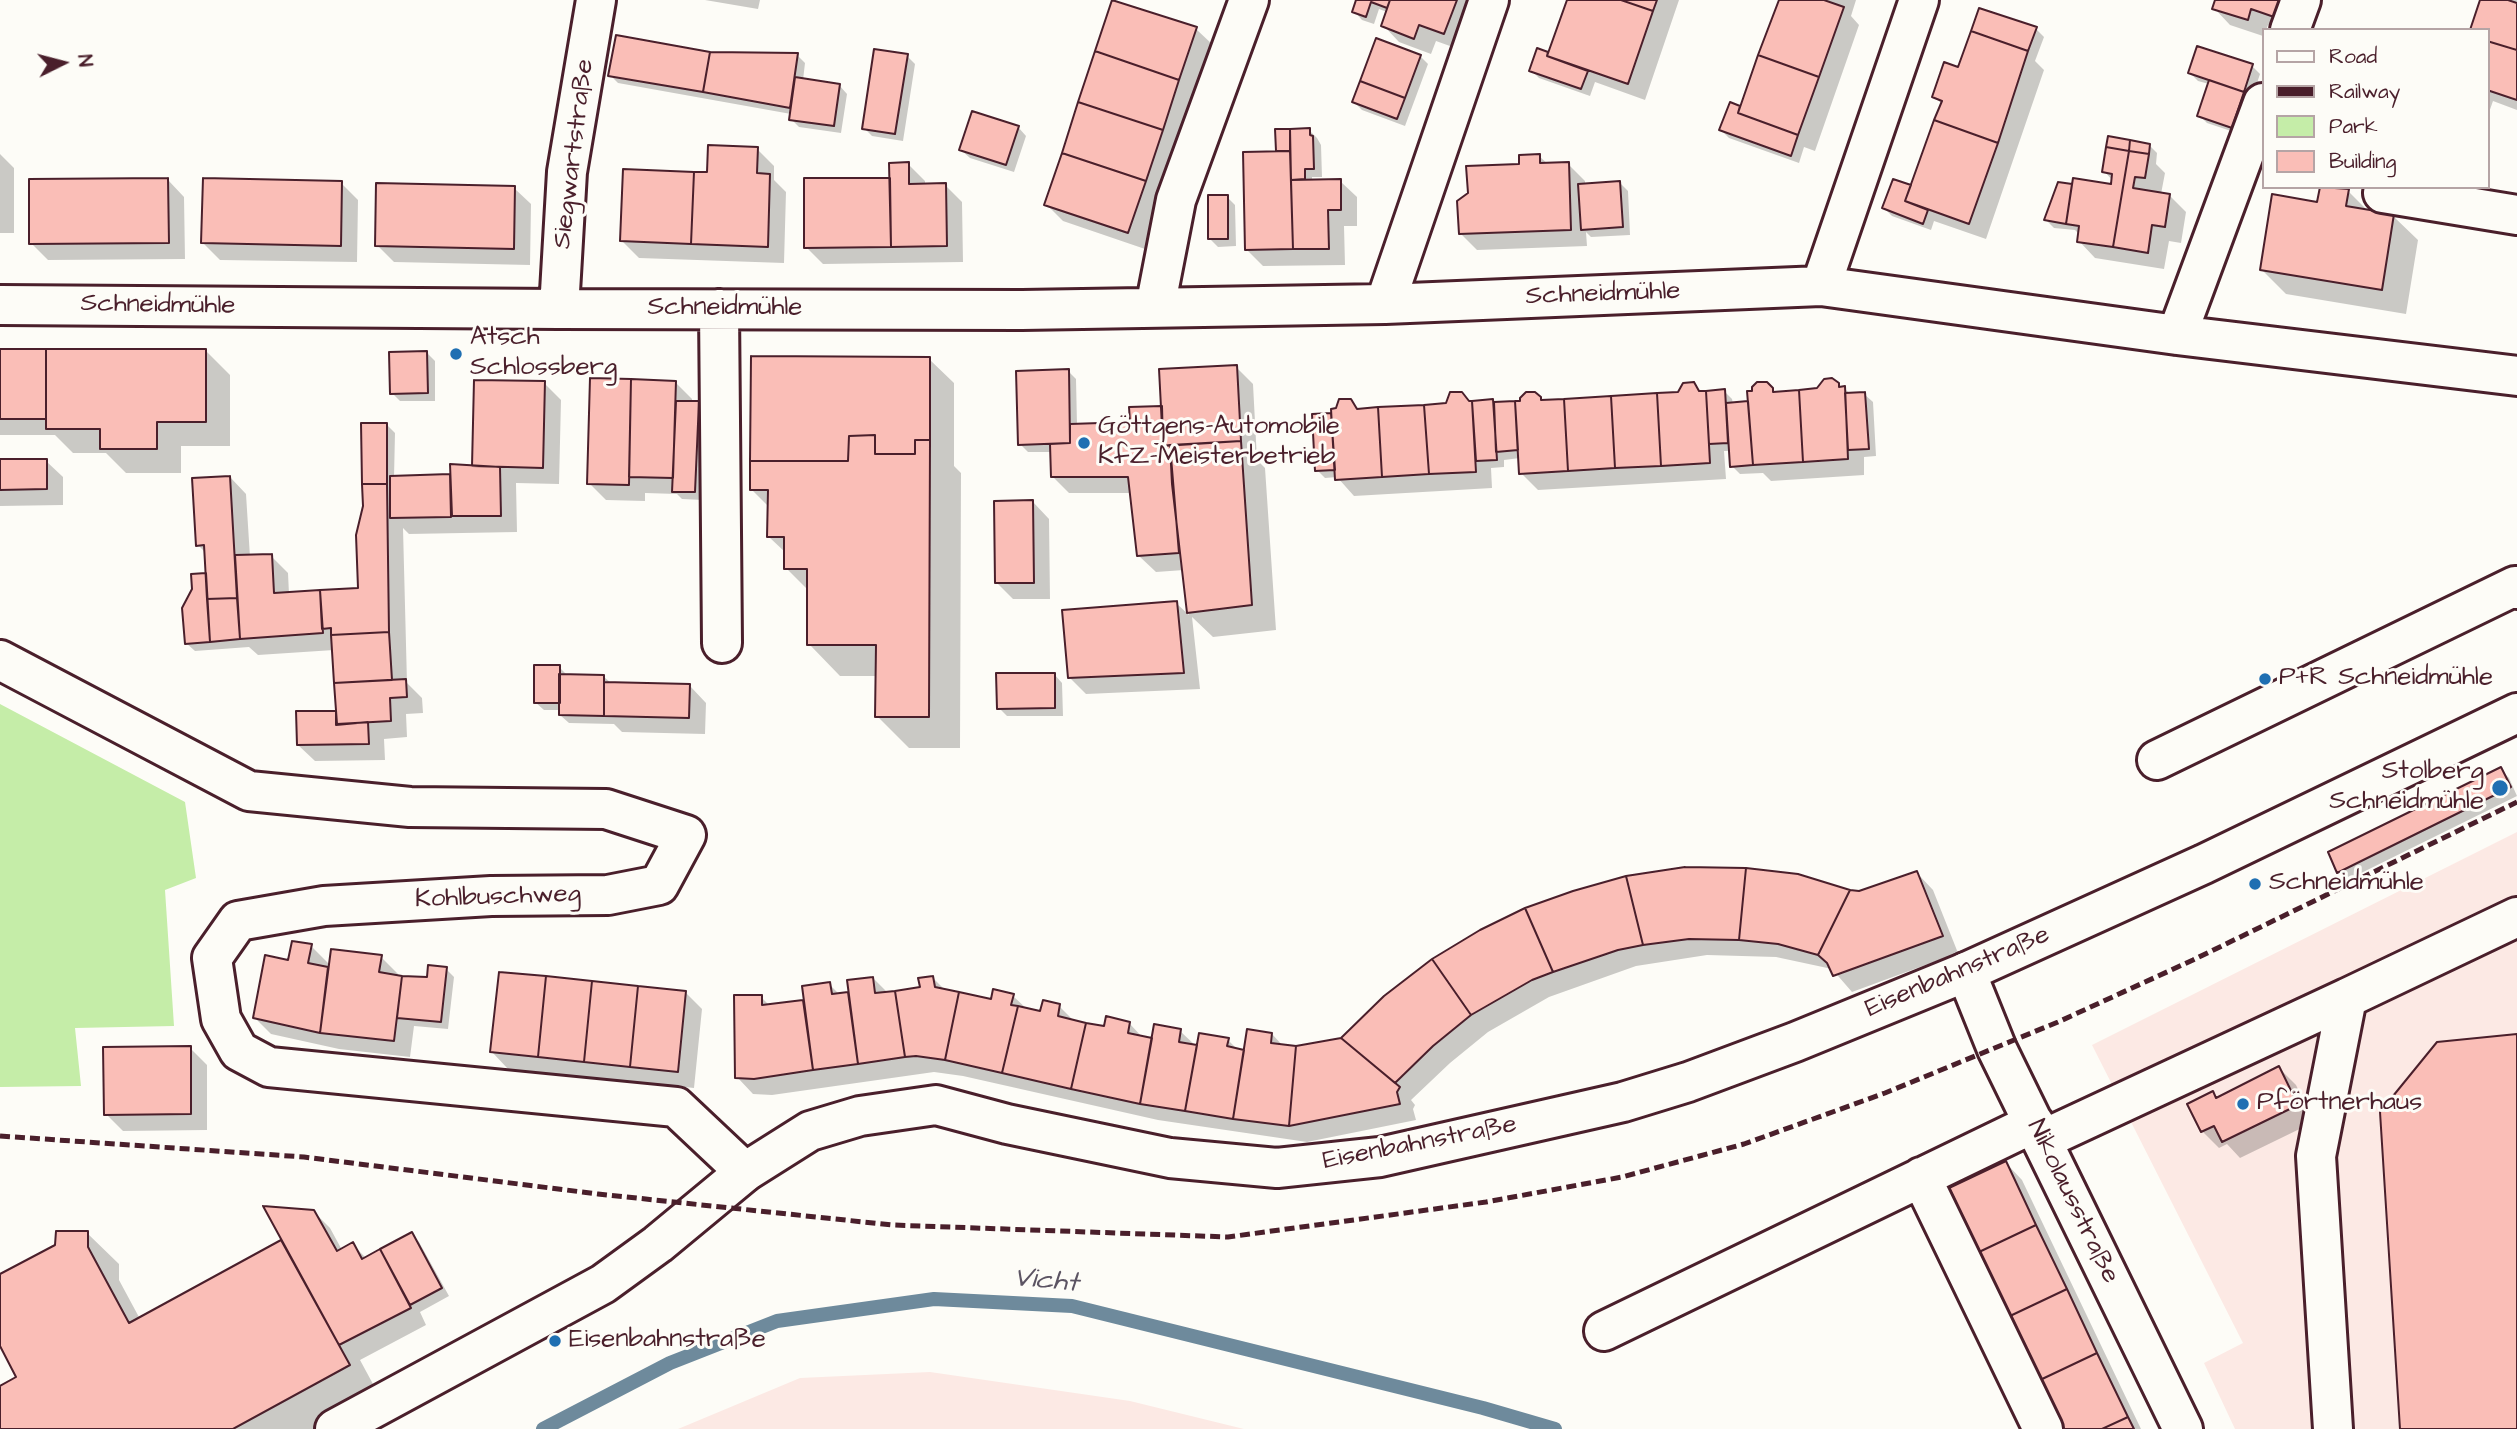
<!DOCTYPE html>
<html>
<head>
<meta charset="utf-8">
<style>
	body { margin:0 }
	#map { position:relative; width:2517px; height:1429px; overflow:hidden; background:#fdfcf7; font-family:"Architects Daughter",sans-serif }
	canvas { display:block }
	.legend { position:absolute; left:2262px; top:28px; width:228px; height:161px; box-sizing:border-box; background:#fdfcf7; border:2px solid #b5a4a5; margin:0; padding:9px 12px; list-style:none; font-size:21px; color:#4a1f2b }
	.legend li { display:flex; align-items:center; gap:14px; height:35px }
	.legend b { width:35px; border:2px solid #b5a4a5 }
	.north { position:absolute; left:28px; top:28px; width:70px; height:70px; -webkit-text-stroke:5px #fdfcf7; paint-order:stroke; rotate:84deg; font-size:19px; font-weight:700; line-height:28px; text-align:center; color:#4a1f2b }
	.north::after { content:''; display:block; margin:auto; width:24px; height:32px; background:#4a1f2b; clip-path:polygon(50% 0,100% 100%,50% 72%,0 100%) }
</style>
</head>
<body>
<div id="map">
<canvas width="2517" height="1429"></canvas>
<ul class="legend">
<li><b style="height:9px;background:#fdfcf7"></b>Road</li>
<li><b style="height:9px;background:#4a1f2b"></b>Railway</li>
<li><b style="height:19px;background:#c5eda8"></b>Park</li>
<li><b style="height:19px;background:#fabeb7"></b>Building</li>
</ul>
<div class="north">N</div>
</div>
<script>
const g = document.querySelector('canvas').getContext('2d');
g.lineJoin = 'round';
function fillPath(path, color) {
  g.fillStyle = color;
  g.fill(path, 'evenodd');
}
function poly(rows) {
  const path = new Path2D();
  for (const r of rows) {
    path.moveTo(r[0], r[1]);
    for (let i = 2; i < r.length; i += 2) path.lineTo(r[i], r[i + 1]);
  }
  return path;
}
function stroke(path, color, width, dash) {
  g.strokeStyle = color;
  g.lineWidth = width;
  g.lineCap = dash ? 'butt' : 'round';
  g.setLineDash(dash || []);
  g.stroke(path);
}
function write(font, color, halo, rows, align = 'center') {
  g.font = font + ' "Architects Daughter",sans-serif';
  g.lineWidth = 6;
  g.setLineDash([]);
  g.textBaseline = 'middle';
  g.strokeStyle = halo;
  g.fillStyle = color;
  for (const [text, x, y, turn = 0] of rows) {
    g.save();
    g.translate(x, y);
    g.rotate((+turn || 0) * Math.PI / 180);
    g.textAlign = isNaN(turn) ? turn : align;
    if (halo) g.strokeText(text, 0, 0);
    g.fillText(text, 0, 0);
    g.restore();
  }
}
fillPath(poly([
	[2517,832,2517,1429,2235,1429,2204,1363,2243,1343,2092,1045],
	[930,1372,1130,1401,1244,1429,678,1429,800,1378]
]), '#fce9e4');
fillPath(poly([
	[0,704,185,802,196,878,165,890,174,1026,75,1028,81,1086,0,1087]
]), '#c5eda8');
fillPath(poly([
	[705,0,760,0,758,9],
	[1354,0,1479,0,1461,50,1436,41,1431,54,1399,42,1383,25,1387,12,1379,9,1374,24,1362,20,1354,11,1357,2],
	[1568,0,1679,0,1645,100,1595,82,1590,96,1539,78,1531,70,1547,54,1549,56],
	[1781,0,1856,0,1851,16,1859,25,1815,151,1804,147,1799,163,1729,138,1721,130,1731,105,1741,108],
	[2217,0,2306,0,2283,30,2268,25,2266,30,2263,30,2263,36,2230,25,2214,8],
	[2482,0,2517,0,2517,110,2493,101,2487,118,2487,30],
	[1196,29,1213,45,1145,249,1063,221,1046,204],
	[2036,29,2044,37,2035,61,2044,70,1986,239,1934,221,1931,230,1892,216,1884,208,1912,187,1942,104,1934,96,1959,70],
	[710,54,797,55,805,63,803,80,839,85,847,94,841,133,799,127,791,119,791,114,618,83,610,75],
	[907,56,915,64,903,141,872,136,864,128],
	[1420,56,1428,64,1405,126,1362,110,1354,102],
	[2252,66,2260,74,2240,134,2207,123,2199,115,2209,84,2198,81,2190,73],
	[1018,127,1026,136,1014,172,970,158,961,150],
	[1309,130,1317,138,1321,145,1322,177,1312,177,1312,181,1340,181,1357,197,1357,226,1344,226,1345,265,1263,266,1246,249,1278,153,1277,131],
	[2149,145,2157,153,2156,164,2165,173,2161,194,2169,195,2186,212,2181,243,2169,241,2164,269,2095,258,2079,241,2079,234,2075,230,2054,228,2046,220,2059,184,2112,186,2113,181,2104,171],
	[757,149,774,166,774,180,786,192,784,263,639,258,622,241,708,174],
	[0,154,14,168,14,233,0,233],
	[1539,156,1549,165,1568,164,1585,181,1585,185,1620,183,1628,191,1630,235,1591,237,1586,232,1587,246,1477,250,1460,233,1521,166],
	[908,164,925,181,925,185,945,185,962,202,963,262,823,264,806,247,892,180],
	[168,180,184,197,185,259,48,260,31,243],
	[341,183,358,200,357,262,220,260,203,243],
	[2321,187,2348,191,2369,212,2393,216,2418,240,2406,314,2286,294,2262,270,2319,204],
	[514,188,531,204,530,265,394,262,377,245],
	[1227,197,1235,205,1236,246,1218,247,1210,239],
	[205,350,230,375,230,446,181,446,181,473,126,473,106,453,73,453,55,435,0,435,0,351],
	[427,353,435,361,435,401,400,401,392,393],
	[929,359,954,383,954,466,961,473,960,748,909,748,877,716,877,676,840,676,809,644,809,591,786,568,786,553,769,537,769,507,751,489],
	[1236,367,1253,384,1257,460,1265,468,1276,630,1213,637,1192,617,1200,689,1086,694,1070,678,1176,603,1189,615,1184,570,1156,572,1139,556,1132,493,1069,493,1052,476,1052,452,1028,452,1020,444,1068,371,1076,379,1077,425,1132,423],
	[675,382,692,399,692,403,698,403,706,411,703,500,682,499,677,494,645,493,645,501,606,500,589,483],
	[544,383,561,400,559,484,516,483,517,532,409,534,403,528,407,683,422,698,423,713,406,714,407,737,384,739,385,760,315,761,298,745,298,713,338,712,334,650,258,655,249,647,195,651,186,643,208,575,207,554,198,545,230,477,246,494,250,557,271,556,288,573,289,594,360,590,387,425,395,433,394,478,452,476,474,466],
	[1766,383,1776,393,1818,390,1838,384,1851,394,1864,394,1873,402,1876,456,1864,457,1864,475,1771,481,1763,473,1740,474,1732,466,1731,451,1724,451,1726,479,1538,490,1521,473,1520,458,1504,460,1504,467,1491,468,1492,488,1354,496,1337,477,1325,478,1317,470,1314,416,1333,415,1350,401,1360,410,1448,405,1462,393,1471,403,1522,403,1534,393,1544,402,1679,394,1693,384,1701,392,1724,391,1732,399,1733,404,1750,403],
	[0,461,46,461,63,477,63,505,0,506],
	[1033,502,1049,519,1050,599,1013,599,997,583],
	[559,667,567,675,603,676,611,683,690,686,706,703,705,734,622,732,614,724,569,723,560,715,561,710,544,710,535,702],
	[1054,674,1062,683,1063,716,1007,716,999,708],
	[2501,770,2509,778,2517,796,2347,880,2339,872],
	[1917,873,1933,890,1958,953,1852,992,1832,969,1776,957,1707,955,1636,966,1549,997,1488,1032,1450,1063,1411,1100,1415,1105,1413,1109,1416,1120,1307,1142,1158,1120,963,1076,934,1072,772,1095,753,1094,737,1077,761,997,770,1006,805,1001,829,984,840,995,850,994,873,978,888,993,922,989,933,978,946,991,992,1001,1013,996,1028,1010,1041,1013,1059,1006,1075,1022,1105,1029,1129,1023,1144,1039,1153,1041,1180,1031,1196,1046,1228,1040,1238,1050,1246,1052,1272,1034,1284,1047,1296,1048,1342,1040,1385,997,1859,893],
	[311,946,330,965,381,957,398,974,397,977,428,979,446,969,454,977,448,1029,414,1026,410,1057,339,1049,271,1034,254,1017,289,962],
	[685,992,702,1009,694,1088,508,1069,492,1052],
	[190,1048,207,1065,207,1130,123,1131,106,1114],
	[2279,1068,2296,1085,2314,1122,2240,1158,2227,1144,2219,1148,2202,1131,2212,1093,2218,1099],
	[2006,1163,2022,1180,2141,1429,2065,1429],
	[313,1211,330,1228,342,1250,352,1244,366,1258,411,1234,419,1242,449,1296,420,1312,426,1325,360,1360,380,1397,321,1429,0,1429,0,1388,19,1378,0,1343,0,1276,87,1233,119,1264,119,1280,140,1319,281,1243,287,1248]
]), '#0003');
stroke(poly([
	[543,1429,670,1363,777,1321,934,1299,1072,1306,1483,1408,1555,1429]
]), '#6e8a9c', 14);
const building = poly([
	[1112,0,1197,27,1179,80,1095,51,1112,0],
	[1356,0,1390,0,1387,8,1371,2,1366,17,1352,12,1356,0],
	[1390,0,1457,0,1444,34,1419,25,1414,39,1381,26,1390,0],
	[1567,0,1621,0,1653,11,1628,84,1547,56,1567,0],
	[1621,0,1657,0,1653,11,1621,0],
	[1779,0,1824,0,1844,7,1819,77,1758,55,1779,0],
	[2215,0,2283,0,2277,18,2251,9,2248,20,2212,9,2215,0],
	[2480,0,2508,0,2517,3,2517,50,2487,41,2487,30,2470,30,2480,0],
	[1979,8,2037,27,2028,51,1971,31,1979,8],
	[1971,31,2028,51,1998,143,1934,120,1942,101,1932,97,1944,62,1958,67,1971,31],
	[616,35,710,52,703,92,608,76,616,35],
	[1376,38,1421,55,1405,98,1360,81,1376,38],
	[2487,41,2517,50,2517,100,2487,90,2487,41],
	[2197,46,2253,64,2244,92,2188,73,2197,46],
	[1537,48,1548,52,1547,56,1588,71,1581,89,1529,71,1537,48],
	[874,49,908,54,895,134,862,129,874,49],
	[1095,51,1179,80,1163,130,1078,102,1095,51],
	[710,52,798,53,790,108,703,92,710,52],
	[1758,55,1819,77,1798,135,1738,113,1758,55],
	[795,77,840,84,834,126,789,120,795,77],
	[2209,80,2244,92,2232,128,2197,116,2209,80],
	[1360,81,1405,98,1397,119,1352,102,1360,81],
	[1078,102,1163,130,1146,181,1062,153,1078,102],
	[1730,102,1740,106,1738,113,1798,135,1791,156,1719,130,1730,102],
	[972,111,1019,126,1006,165,959,150,972,111],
	[1934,120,1998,143,1969,224,1905,201,1934,120],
	[1310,128,1310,135,1313,136,1314,169,1305,169,1305,179,1291,180,1290,129,1310,128],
	[1275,129,1290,129,1290,151,1276,151,1275,129],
	[2108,136,2130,140,2129,151,2106,147,2108,136],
	[2130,140,2150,144,2149,154,2129,151,2130,140],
	[708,145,758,147,757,173,770,174,768,247,691,244,694,172,707,172,708,145],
	[2106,147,2129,151,2113,247,2077,242,2079,226,2066,224,2073,178,2111,184,2112,174,2102,172,2106,147],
	[1290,151,1293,249,1245,250,1243,152,1290,151],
	[2129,151,2149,154,2145,178,2135,177,2133,188,2170,194,2165,227,2152,225,2148,253,2113,247,2129,151],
	[1062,153,1146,181,1128,233,1044,205,1062,153],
	[1540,154,1540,163,1569,162,1571,230,1459,234,1457,201,1468,193,1466,166,1519,164,1519,155,1540,154],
	[909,162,909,184,946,183,947,246,891,247,889,163,909,162],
	[623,169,694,172,691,244,620,241,623,169],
	[168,178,169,243,29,244,29,179,168,178],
	[203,178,342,181,341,246,201,243,203,178],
	[804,178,890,178,891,247,804,248,804,178],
	[1341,179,1341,210,1328,210,1329,249,1293,249,1291,180,1341,179],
	[1893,179,1911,185,1905,201,1928,210,1923,224,1882,208,1893,179],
	[1620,181,1623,227,1581,230,1578,184,1620,181],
	[2058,182,2072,184,2066,224,2044,220,2058,182],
	[376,183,515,186,514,249,375,246,376,183],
	[2320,187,2349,189,2346,206,2394,214,2382,290,2260,270,2272,194,2317,202,2320,187],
	[1208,195,1228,195,1228,239,1208,239,1208,195],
	[0,349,46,349,46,419,0,419,0,349],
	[46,349,206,349,206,422,157,422,157,449,100,449,100,429,46,429,46,349],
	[427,351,428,393,390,394,389,352,427,351],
	[751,356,930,357,930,440,915,440,915,454,875,454,875,435,849,436,848,461,750,461,751,356],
	[1237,365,1241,441,1163,446,1159,369,1237,365],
	[1069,369,1070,443,1018,445,1016,371,1069,369],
	[590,378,631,379,629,485,587,484,590,378],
	[1832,378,1839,383,1839,387,1845,386,1848,459,1803,462,1799,390,1817,388,1824,379,1832,378],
	[631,379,676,381,673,478,629,477,631,379],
	[474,380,545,381,543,468,472,466,474,380],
	[1694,382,1699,391,1706,391,1710,463,1661,466,1657,393,1678,392,1683,383,1694,382],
	[1757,382,1767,382,1773,388,1773,392,1799,390,1803,462,1753,465,1747,391,1752,391,1752,387,1757,382],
	[1725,389,1728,443,1709,444,1706,391,1725,389],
	[1450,392,1462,392,1469,401,1472,401,1476,472,1429,474,1424,405,1446,403,1450,392],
	[1526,392,1535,392,1541,397,1541,400,1564,399,1568,471,1519,474,1515,401,1520,401,1520,398,1526,392],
	[1865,392,1869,449,1848,450,1845,393,1865,392],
	[1657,393,1661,466,1615,468,1611,396,1657,393],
	[1611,396,1615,468,1568,471,1564,399,1611,396],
	[1339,399,1351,399,1357,409,1378,407,1382,477,1335,480,1331,409,1336,408,1339,399],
	[1493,399,1497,460,1476,461,1472,401,1493,399],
	[676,401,699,401,695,492,672,492,676,401],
	[1515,401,1518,450,1496,452,1494,402,1515,401],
	[1748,401,1753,465,1730,467,1726,403,1748,401],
	[1424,405,1429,474,1382,477,1378,407,1424,405],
	[1162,406,1163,446,1170,445,1179,553,1137,556,1128,477,1051,477,1050,444,1070,443,1070,424,1130,422,1129,407,1162,406],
	[1331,413,1335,470,1315,471,1312,414,1331,413],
	[361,423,387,423,387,484,362,484,361,423],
	[875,435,875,454,915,454,915,440,930,440,929,717,875,717,876,645,807,645,807,569,784,569,784,537,767,537,768,490,750,490,750,461,848,461,849,436,875,435],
	[1241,441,1252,605,1187,613,1172,484,1170,445,1241,441],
	[0,459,47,459,47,489,0,490,0,459],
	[450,464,500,467,501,516,452,516,450,464],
	[450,474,451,517,390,518,390,476,450,474],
	[230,476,237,598,207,599,204,545,196,546,192,478,230,476],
	[362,484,387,484,389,632,331,635,331,628,322,629,320,590,358,588,356,535,363,506,362,484],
	[1033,500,1034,583,995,583,994,501,1033,500],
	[272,554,274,593,320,590,323,633,240,639,235,555,272,554],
	[206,573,210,642,185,644,182,608,192,589,191,574,206,573],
	[237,598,240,639,210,642,207,599,237,598],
	[1177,601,1184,673,1068,678,1062,610,1177,601],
	[389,632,392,680,334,683,331,635,389,632],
	[534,665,560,665,560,703,534,703,534,665],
	[996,673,1055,673,1055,708,997,709,996,673],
	[559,674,604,675,604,716,559,715,559,674],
	[406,679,407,697,390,698,391,721,337,724,334,683,406,679],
	[604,682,690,684,689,718,604,716,604,682],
	[296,711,336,711,336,725,368,722,369,744,297,745,296,711],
	[2501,767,2511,787,2337,873,2328,852,2501,767],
	[1685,867,1746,868,1739,940,1689,939,1643,945,1626,876,1685,867],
	[1746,868,1798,874,1850,890,1818,955,1778,944,1739,940,1746,868],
	[1917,871,1943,936,1833,976,1827,963,1818,955,1850,890,1859,891,1917,871],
	[1626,876,1643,945,1618,950,1553,972,1525,908,1573,891,1626,876],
	[1525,908,1553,972,1532,980,1471,1015,1432,959,1480,930,1525,908],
	[292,941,312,944,308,963,328,967,320,1033,253,1018,265,955,288,960,292,941],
	[331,949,382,955,379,972,402,976,394,1041,320,1033,331,949],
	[1432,959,1471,1015,1433,1046,1395,1083,1341,1038,1384,996,1432,959],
	[428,965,447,967,441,1022,397,1018,402,976,427,977,428,965],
	[499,972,546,976,538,1057,490,1052,499,972],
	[546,976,592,981,584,1062,538,1057,546,976],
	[933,976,935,987,959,992,945,1060,916,1056,905,1057,895,991,920,987,918,978,933,976],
	[873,977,875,993,895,991,905,1057,858,1064,847,980,873,977],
	[592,981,638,986,630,1067,584,1062,592,981],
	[830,982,832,994,848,992,858,1064,813,1070,802,986,830,982],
	[638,986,686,991,678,1072,630,1067,638,986],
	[993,989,1014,994,1011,1005,1018,1006,1002,1073,945,1060,959,992,991,999,993,989],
	[734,995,762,995,762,1005,803,1000,813,1070,754,1079,735,1078,734,995],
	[1043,1000,1060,1004,1058,1016,1086,1023,1071,1089,1002,1073,1018,1006,1040,1011,1043,1000],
	[1106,1016,1130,1022,1128,1033,1152,1038,1140,1104,1071,1089,1086,1023,1104,1026,1106,1016],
	[1154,1024,1181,1029,1179,1042,1197,1045,1185,1111,1140,1104,1154,1024],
	[1247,1029,1272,1033,1271,1043,1296,1046,1289,1126,1233,1119,1247,1029],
	[1199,1033,1229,1038,1227,1046,1244,1050,1233,1119,1185,1111,1199,1033],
	[2517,1034,2517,1429,2400,1429,2380,1112,2437,1042,2517,1034],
	[1341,1038,1400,1087,1397,1092,1400,1104,1289,1126,1296,1046,1341,1038],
	[191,1046,191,1114,104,1115,103,1047,191,1046],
	[2279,1066,2298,1105,2222,1142,2214,1126,2201,1132,2187,1104,2213,1091,2216,1098,2279,1066],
	[2006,1161,2036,1225,1979,1252,1949,1188,2006,1161],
	[263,1206,314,1210,337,1251,353,1242,362,1259,380,1249,411,1308,339,1345,263,1206],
	[2036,1225,2067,1289,2010,1316,1979,1252,2036,1225],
	[56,1231,88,1231,88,1247,129,1323,281,1240,350,1365,233,1429,0,1429,0,1386,16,1377,0,1346,0,1274,55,1245,56,1231],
	[412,1232,442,1288,410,1305,380,1249,412,1232],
	[2067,1289,2097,1353,2040,1380,2010,1316,2067,1289],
	[2097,1353,2128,1417,2102,1429,2063,1429,2040,1380,2097,1353],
	[2128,1417,2134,1429,2102,1429,2128,1417]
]);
fillPath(building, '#fabeb7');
stroke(building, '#4a1f2b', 2);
const minor = poly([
	[2290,30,2301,0],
	[2383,193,2517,215],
	[1821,286,1919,0],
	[1385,304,1489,0],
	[0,305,559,309,1022,310,1385,304,1821,286,2177,335,2517,376],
	[1155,308,1176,200,1249,0],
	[559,309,567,172,596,0],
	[719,309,722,643],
	[2177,335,2263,103],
	[0,660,249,791,410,807,606,809,686,835,659,885,608,895,491,896,324,906,238,921,212,958,221,1019,239,1051,269,1067,676,1107,745,1172],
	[2157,760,2515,586,2517,589],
	[1966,972,1997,1049,2183,1429],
	[2042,1140,2347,998],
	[1921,1177,2043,1429],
	[1604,1331,2034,1123],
	[2333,1429,2316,1156,2347,998,2517,917]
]);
const major = poly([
	[335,1429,603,1284,658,1244,745,1172,810,1131,860,1116,936,1105,1007,1124,1170,1158,1277,1168,1380,1157,1623,1102,1688,1082,1795,1042,1966,972,2204,864,2517,713]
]);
stroke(minor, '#4a1f2b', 44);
stroke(major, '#4a1f2b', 44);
stroke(minor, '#fdfcf7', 38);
stroke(major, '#fdfcf7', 38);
stroke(poly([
	[0,1136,304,1157,598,1194,892,1225,1228,1237,1486,1202,1622,1177,1744,1144,1885,1093,2058,1022,2193,960,2517,802]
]), '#4a1f2b', 5, [10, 5]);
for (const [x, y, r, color] of [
	[456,354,7,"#1f6fb2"],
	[1084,443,7,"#1f6fb2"],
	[2265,679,7,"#1f6fb2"],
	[2500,788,9,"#1f6fb2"],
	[2255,884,7,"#1f6fb2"],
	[2243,1104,7,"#1f6fb2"],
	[555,1341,7,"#1f6fb2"]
]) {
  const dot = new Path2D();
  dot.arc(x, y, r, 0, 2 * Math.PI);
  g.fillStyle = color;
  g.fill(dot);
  stroke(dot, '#fdfcf7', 2.5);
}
write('26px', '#4a1f2b', '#fdfcf7', [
	["Siegwartstraße",575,154,-83],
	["Schneidmühle",1603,295,-2],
	["Schneidmühle",158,306,1],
	["Schneidmühle",725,309],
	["Kohlbuschweg",498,898,-2],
	["Eisenbahnstraße",1958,973,-23],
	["Eisenbahnstraße",1420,1144,-11],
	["Nikolausstraße",2072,1202,64]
]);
write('26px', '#4a1f2b', '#fdfcf7', [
	["Atsch",470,339],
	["Schlossberg",470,369],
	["Göttgens-Automobile",1098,428],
	["KfZ-Meisterbetrieb",1098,458],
	["P+R Schneidmühle",2279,679],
	["Stolberg",2484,773,"right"],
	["Schneidmühle",2484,803,"right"],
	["Schneidmühle",2269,884],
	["Pförtnerhaus",2257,1104],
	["Eisenbahnstraße",569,1341]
], 'left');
write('italic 28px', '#5c5463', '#fdfcf7', [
	["Vicht",1046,1282,5]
]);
</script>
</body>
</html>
